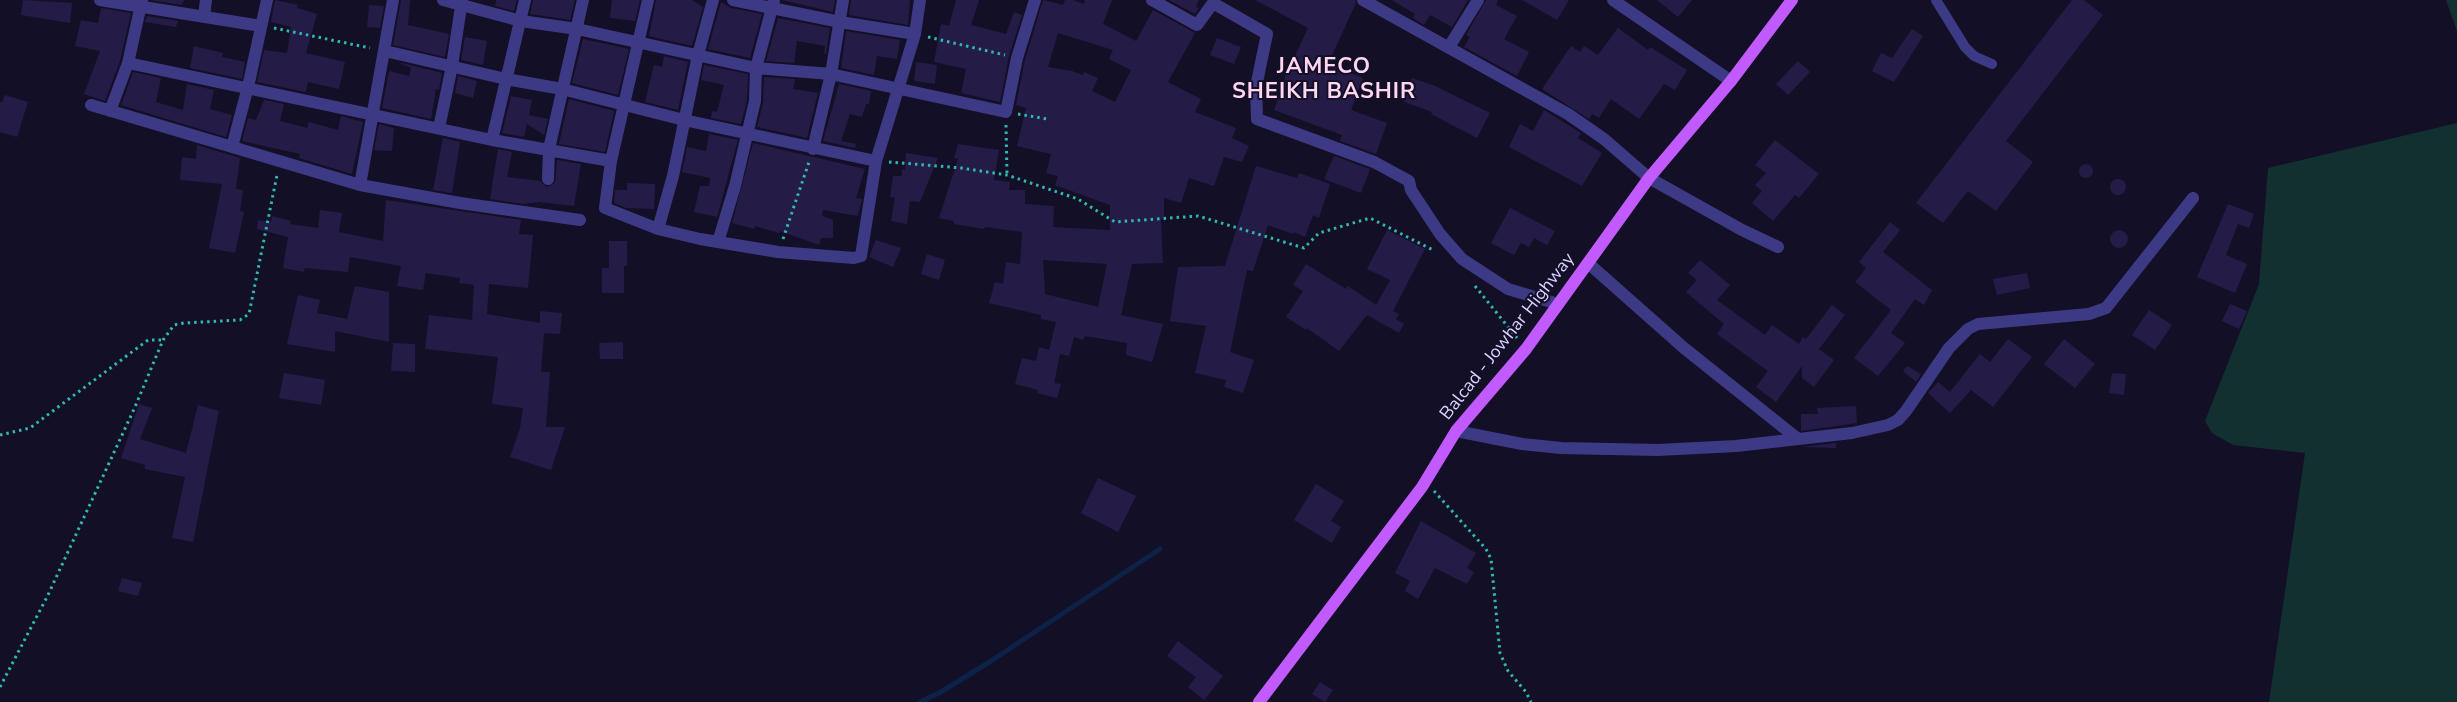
<!DOCTYPE html>
<html>
<head>
<meta charset="utf-8">
<style>
	body { margin:0 }
	canvas { display:block; background:#130f26 }
</style>
</head>
<body>
<canvas width="2457" height="702"></canvas>
<script>
const g = document.querySelector('canvas').getContext('2d');
g.lineJoin = 'round';
function fillPath(path, color) {
  g.fillStyle = color;
  g.fill(path, 'evenodd');
}
function poly(rows) {
  const path = new Path2D();
  for (const r of rows) {
    if (r.length === 3) {
      path.moveTo(r[0] + r[2], r[1]);
      path.arc(r[0], r[1], r[2], 0, 2 * Math.PI);
      continue;
    }
    path.moveTo(r[0], r[1]);
    for (let i = 2; i < r.length; i += 2) path.lineTo(r[i], r[i + 1]);
  }
  return path;
}
function stroke(path, color, width, dash) {
  g.strokeStyle = color;
  g.lineWidth = width;
  g.lineCap = dash ? 'butt' : 'round';
  g.setLineDash(dash || []);
  g.stroke(path);
}
function write(font, color, halo, rows, align = 'center') {
  g.font = font + ' "Nunito Sans",sans-serif';
  g.lineWidth = 4;
  g.setLineDash([]);
  g.textBaseline = 'middle';
  g.strokeStyle = halo;
  g.fillStyle = color;
  for (const [text, x, y, turn = 0] of rows) {
    g.save();
    g.translate(x, y);
    g.rotate((+turn || 0) * Math.PI / 180);
    g.textAlign = isNaN(turn) ? turn : align;
    if (halo) g.strokeText(text, 0, 0);
    g.fillText(text, 0, 0);
    g.restore();
  }
}
fillPath(poly([
	[2446,0,2457,0,2457,31],
	[2457,123,2457,702,2269,702,2305,453,2233,445,2212,433,2205,421,2259,284,2268,168]
]), '#12302f');
stroke(poly([
	[920,702,939,693,991,661,1160,549]
]), '#0c2248', 5);
fillPath(poly([
	[23,0,72,3,70,23,21,15],
	[151,0,184,0,182,5],
	[275,0,298,5,297,8,317,14,306,53,345,62,339,89,308,82,306,92,257,82,264,50,287,53,291,27,271,22],
	[401,0,410,0,408,25,449,34,445,57,393,45],
	[496,0,517,0,514,11,495,6],
	[533,0,575,0,570,20,530,14],
	[612,0,640,0,635,21,610,18],
	[656,0,692,0,703,7,692,46,649,36],
	[782,0,835,0,833,12],
	[851,0,910,0,908,25,849,15],
	[956,0,979,0,971,25,1006,34,1014,12,1022,15,1009,56,1000,102,961,93,966,69,934,62,941,24,949,26],
	[1043,0,1063,5,1065,0,1073,0,1084,4,1085,0,1112,0,1103,24,1136,41,1153,10,1195,33,1168,82,1201,99,1195,112,1236,128,1232,138,1249,146,1242,162,1224,157,1214,186,1189,178,1181,203,1164,198,1164,219,1161,219,1163,263,1132,264,1121,315,1163,324,1152,362,1126,355,1127,343,1085,336,1083,340,1074,337,1069,356,1060,354,1054,383,1061,384,1057,398,1037,393,1038,390,1015,384,1022,358,1036,361,1039,347,1049,350,1056,322,1041,319,1041,315,989,303,995,282,1003,284,1006,262,1020,264,1022,232,985,227,984,229,954,224,954,221,939,218,958,159,954,158,958,144,999,150,994,180,1010,182,1009,190,1025,190,1025,204,1054,206,1053,227,1110,230,1110,205,1055,185,1058,176,1046,173,1051,154,1017,146,1026,108,1016,105,1025,60],
	[1058,33,1113,50,1109,59,1131,70,1115,102,1092,91,1098,78,1084,72,1083,75,1072,71,1048,67],
	[1043,260,1107,264,1098,307,1045,294],
	[1169,0,1199,0,1196,7,1199,8,1195,14],
	[1255,0,1355,0,1356,3,1328,64,1363,78,1351,110,1387,123,1376,154,1340,141,1342,135,1274,110,1285,77,1308,28],
	[1392,0,1468,0,1452,27,1430,15,1424,25,1413,18,1415,14],
	[1486,0,1498,0,1496,5,1517,16,1504,39,1529,52,1517,76,1464,47,1470,37,1466,35],
	[1522,0,1569,0,1557,20],
	[1657,0,1692,0,1678,17],
	[2072,0,2084,0,2103,15,2006,141,2033,162,1996,211,1968,191,1943,223,1916,203],
	[721,2,731,8,762,14,750,58,708,49],
	[369,5,384,6,380,28,367,27],
	[101,8,131,13,120,61,105,101,84,94,100,51,75,46,81,20,98,23],
	[147,16,178,21,176,27,145,22],
	[778,18,830,28,826,54,824,54,825,46,797,41,794,63,766,61],
	[1618,28,1648,50,1650,47,1687,70,1675,90,1664,84,1639,119,1611,99,1599,118,1592,114,1589,119,1542,89,1571,46,1580,52,1584,46,1598,55],
	[1912,29,1923,36,1894,82,1872,71,1881,53,1892,58],
	[846,31,900,40,897,59,877,56,874,75,841,68],
	[465,37,487,41,483,65,461,60],
	[1217,38,1241,47,1234,64,1210,55],
	[583,39,629,49,618,95,572,83],
	[194,46,223,53,222,57,245,62,242,79,190,68],
	[664,56,688,62,678,110,645,102,654,65,662,67],
	[1798,61,1810,72,1788,95,1776,84],
	[398,62,442,73,439,90,436,89,431,119,382,108,389,71,409,76,411,68],
	[916,62,937,65,935,84,914,81],
	[704,65,748,74,747,100,741,124,711,118,712,111,717,112,724,85,701,80],
	[133,72,161,78,156,102,183,110,187,84,214,90,210,109,232,115,226,137,121,105],
	[458,76,477,81,473,98,455,93],
	[764,77,795,79,793,89,818,93,807,138,757,127,763,103],
	[1412,78,1435,86,1490,113,1477,138,1431,114,1432,112,1404,102],
	[839,84,871,91,869,104,866,104,862,117,850,114,841,141,856,144,855,148,823,141],
	[5,95,28,102,17,137,0,132,0,102,2,102],
	[511,96,532,100,529,115,548,119,544,135,527,124,524,137,502,133],
	[569,99,614,111,605,152,559,144],
	[264,100,284,104,280,121,307,128,309,122,338,130,341,116,363,122,352,174,299,158,300,154,242,141,248,118,256,120],
	[1544,110,1581,133,1578,138,1602,153,1582,186,1509,147,1520,124,1533,131],
	[379,124,394,128,392,151,374,150],
	[709,134,738,140,717,217,694,212,700,186,709,186,710,178,682,172,687,147,706,151],
	[443,138,460,142,452,193,433,190],
	[1775,140,1819,174,1799,198,1795,195,1773,221,1752,203,1762,191,1755,185,1766,173,1755,165],
	[753,143,865,169,856,198,862,199,858,216,823,210,822,216,833,220,833,238,821,238,819,245,780,231,779,233,755,226,754,229,732,223],
	[197,145,240,158,236,189,243,190,240,211,244,212,235,253,209,248,222,184,180,180,182,157,196,159],
	[498,149,512,152,507,177,540,181,547,187,555,183,557,160,581,164,574,206,540,202,523,204,490,199],
	[906,153,938,158,920,202,910,201,907,224,891,221,895,198,890,197,893,176,902,176,902,169,905,170],
	[1334,156,1370,169,1361,193,1324,179],
	[2086,171,7],
	[1256,166,1297,178,1299,173,1330,184,1319,218,1313,215,1305,237,1294,232,1293,234,1268,225,1253,271,1247,270,1230,352,1254,360,1243,393,1224,387,1226,380,1195,373,1206,326,1170,321,1178,267,1225,266],
	[2118,187,8],
	[627,183,655,184,654,209,626,208,614,203,615,190,627,190],
	[386,200,521,220,519,234,533,235,528,288,489,284,487,314,540,323,540,311,562,313,560,334,544,333,541,372,550,372,546,427,565,427,551,470,510,457,520,428,523,408,492,404,498,357,425,349,429,315,472,320,474,285,459,283,460,278,426,273,423,290,397,286,401,266,350,257,348,272,305,268,304,272,283,268,288,237,257,229,258,220,271,222,272,216,291,221,290,224,318,228,320,210,342,213,339,232,383,241],
	[2228,204,2254,214,2249,228,2238,224,2226,255,2247,264,2235,293,2197,277],
	[1510,208,1555,231,1547,245,1534,238,1529,247,1521,243,1514,255,1491,243],
	[1890,222,1900,230,1883,252,1932,290,1924,305,1915,299,1891,333,1905,343,1878,376,1854,358,1891,310,1855,282,1866,268,1859,262],
	[1387,230,1425,249,1393,311,1399,314,1396,319,1404,324,1399,333,1367,315,1339,351,1307,328,1306,330,1286,317,1303,291,1293,285,1306,264,1346,289,1348,286,1376,305,1390,280,1367,269],
	[2119,239,9],
	[876,240,901,248,893,267,869,257],
	[609,241,627,241,627,266,624,266,624,293,602,293,602,268,609,268],
	[927,254,945,260,939,280,921,274],
	[1700,260,1730,285,1717,300,1765,335,1772,325,1799,344,1803,337,1806,339,1832,305,1845,315,1819,349,1834,360,1814,387,1802,378,1802,366,1776,402,1756,387,1768,371,1717,334,1724,324,1686,292,1697,280,1688,273],
	[2027,273,2030,288,1997,295,1993,279],
	[355,286,389,292,389,342,335,331,335,352,287,344,298,295,320,300,317,313,347,319],
	[2230,304,2247,311,2239,329,2222,321],
	[2149,310,2172,325,2155,350,2132,335],
	[2008,339,2032,357,1993,407,1971,390,1950,413,1928,393,1938,382,1950,392,1980,354,1990,362],
	[2064,339,2095,364,2075,388,2044,364],
	[623,342,623,359,600,359,599,343],
	[393,343,415,344,415,372,391,371],
	[1907,366,1921,374,1916,382,1903,371],
	[284,373,325,380,321,405,279,398],
	[2112,373,2126,374,2124,395,2109,393],
	[139,404,152,408,140,439,186,453,198,405,219,411,193,542,172,538,185,477,145,469,145,465,121,458],
	[1856,406,1857,423,1801,431,1801,414,1818,414,1817,408],
	[1836,443,1836,448,1801,447],
	[1098,478,1136,496,1118,532,1081,513],
	[1316,484,1344,501,1331,521,1341,527,1332,543,1294,520],
	[1421,521,1476,553,1467,568,1474,572,1467,584,1435,568,1418,599,1405,591,1410,581,1395,573],
	[122,578,142,583,138,596,118,591],
	[1178,641,1223,676,1204,700,1188,687,1196,677,1167,656],
	[1320,682,1333,690,1325,702,1312,694]
]), '#241b47');
stroke(poly([
	[274,28,370,48],
	[928,37,1005,55],
	[1018,114,1047,119],
	[1006,125,1007,175],
	[889,162,961,168,1007,175,1078,199,1115,222,1198,216,1304,248,1319,233,1370,218,1435,251],
	[783,239,809,162],
	[1475,286,1517,338],
	[0,435,30,428,148,340,163,340],
	[1434,491,1486,549,1491,559,1500,653,1508,671,1526,692,1531,702],
	[0,687,48,595,135,407,163,340,174,325,184,323,240,320,249,314,277,175]
]), '#2fb8b0', 3, [2.5, 4]);
stroke(poly([
	[1936,0,1965,47,1974,56,1992,64]
]), '#3d3a85', 10);
stroke(poly([
	[100,0,261,26],
	[443,0,521,21,577,29,756,68,831,74,1006,112,1017,58,1035,0],
	[648,0,611,161,605,208,658,229,700,239,778,252,854,258,861,256,876,161,915,34,920,0],
	[733,0,840,22,915,34],
	[1152,0,1197,25,1213,3,1267,34,1256,87,1257,119,1374,162,1409,181,1411,190,1440,234,1462,259,1508,289,1558,304],
	[1363,0,1568,114,1604,139,1649,178,1742,230,1778,247],
	[1613,0,1731,81],
	[204,16,206,0],
	[1449,47,1478,0],
	[385,51,506,79,562,89,684,120,876,161],
	[128,63,492,140,611,161],
	[91,105,360,185,460,203,580,220],
	[110,111,128,63,142,0],
	[439,128,452,66,462,0],
	[492,140,525,0],
	[232,147,248,87,267,0],
	[813,149,831,74,843,0],
	[548,179,549,149,583,0],
	[360,185,393,0],
	[658,229,673,176,698,55,713,0],
	[718,242,735,186,755,101,756,68,774,0],
	[1588,263,1684,348,1798,439],
	[1456,431,1522,444,1561,448,1658,450,1736,446,1852,433,1888,425,1898,420,1906,411,1949,348,1968,329,1978,324,2089,314,2106,308,2193,198]
]), '#3d3a85', 12);
stroke(poly([
	[1259,702,1422,487,1456,431,1526,349,1649,178,1731,81,1792,0]
]), '#c25bff', 12);
write('18px', '#d9d4ff', '#130f26', [
	["Balcad - Jowhar Highway",1508,337,-52]
]);
g.letterSpacing = '1px';
write('bold 22px', '#ffd6f0', '#130f26', [
	["JAMECO",1324,68],
	["SHEIKH BASHIR",1324,93]
]);
g.letterSpacing = '0px';
</script>
</body>
</html>
